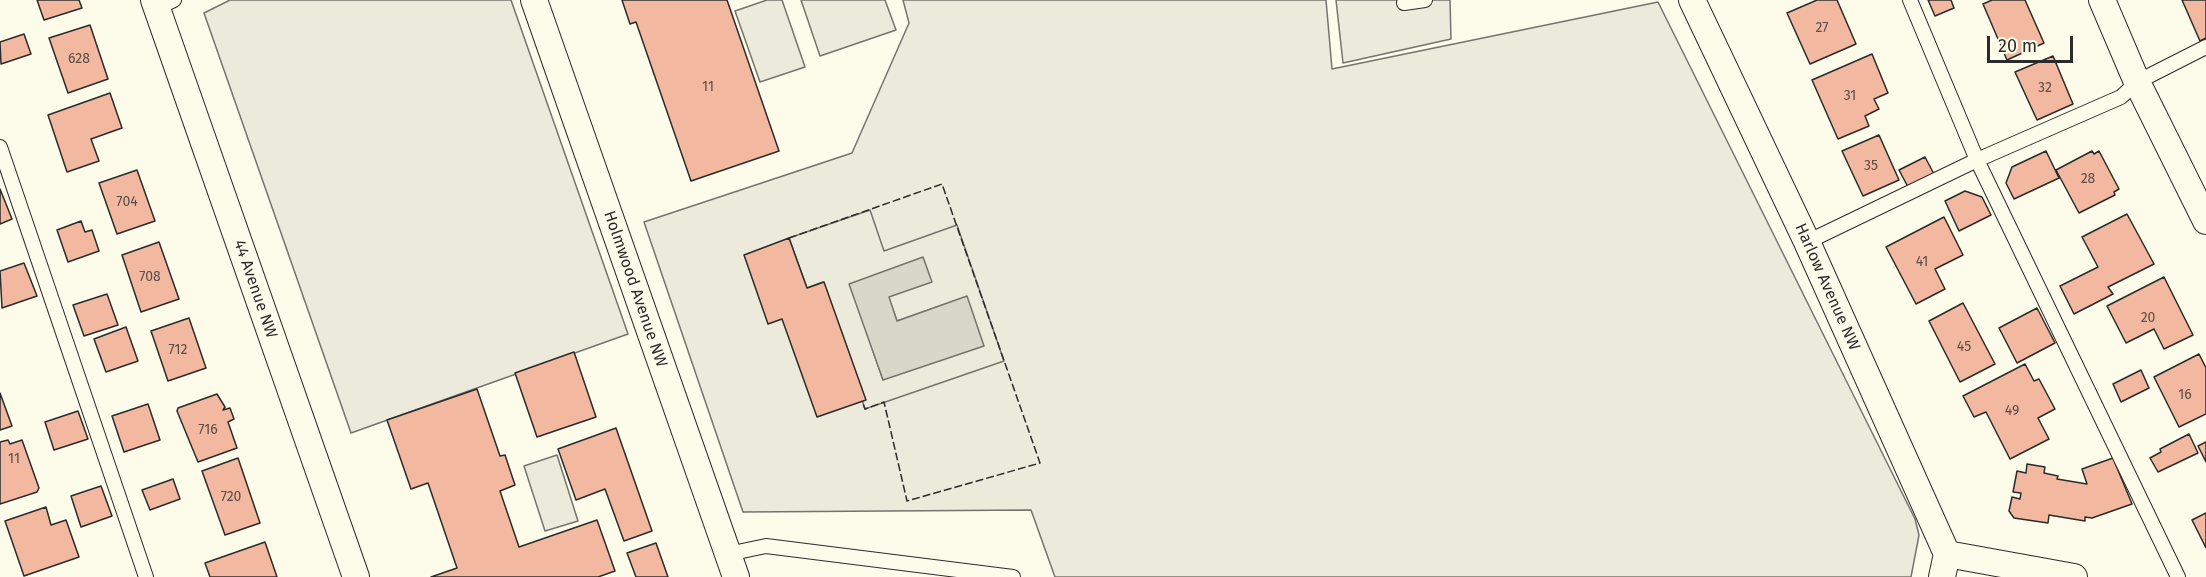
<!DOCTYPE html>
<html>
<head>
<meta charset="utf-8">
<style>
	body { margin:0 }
	#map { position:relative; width:2206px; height:577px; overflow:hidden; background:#fdfbea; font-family:"Fira Sans",sans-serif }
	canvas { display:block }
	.scale { position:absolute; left:1987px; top:36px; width:86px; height:27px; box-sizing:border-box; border:3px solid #2b2b2b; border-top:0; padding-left:8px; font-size:18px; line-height:21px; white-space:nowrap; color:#2b2b2b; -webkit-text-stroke:4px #fdfbea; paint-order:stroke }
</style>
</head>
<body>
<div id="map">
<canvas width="2206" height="577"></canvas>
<div class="scale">20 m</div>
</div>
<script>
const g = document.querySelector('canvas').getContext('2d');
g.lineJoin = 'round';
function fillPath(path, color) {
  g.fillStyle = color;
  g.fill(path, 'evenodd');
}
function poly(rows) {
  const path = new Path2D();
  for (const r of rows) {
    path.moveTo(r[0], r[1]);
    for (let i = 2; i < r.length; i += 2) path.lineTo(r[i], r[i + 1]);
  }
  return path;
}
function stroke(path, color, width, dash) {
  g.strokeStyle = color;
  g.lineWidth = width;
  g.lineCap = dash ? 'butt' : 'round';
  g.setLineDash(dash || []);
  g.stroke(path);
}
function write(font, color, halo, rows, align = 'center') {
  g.font = font + ' "Fira Sans",sans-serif';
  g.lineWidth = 4.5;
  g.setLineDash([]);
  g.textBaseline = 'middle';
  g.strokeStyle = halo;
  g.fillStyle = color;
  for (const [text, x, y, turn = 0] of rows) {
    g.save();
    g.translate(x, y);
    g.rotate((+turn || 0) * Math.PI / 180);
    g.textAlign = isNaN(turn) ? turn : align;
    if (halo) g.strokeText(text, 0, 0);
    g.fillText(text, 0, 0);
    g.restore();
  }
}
const green = poly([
	[230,0,511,0,628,334,351,433,204,13,230,0],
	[767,0,782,0,805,67,760,82,735,11,767,0],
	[801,0,885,0,896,30,820,56,801,0],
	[903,0,1326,0,1332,69,1658,2,1915,519,1919,535,1911,577,1055,577,1031,510,743,512,644,222,852,153,909,23,903,0],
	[557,455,578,521,545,531,524,466,557,455]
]);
fillPath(green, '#ecebdb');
stroke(green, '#74746e', 1.5);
const parking = poly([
	[1336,0,1450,0,1451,39,1343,63,1336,0],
	[870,210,884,251,957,225,1004,361,865,409,823,282,807,288,789,238,870,210],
	[850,284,888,297,897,321,966,297,883,380,850,284]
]);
fillPath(parking, '#eceadb');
stroke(parking, '#74746e', 1.5);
const water = poly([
	[923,257,932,282,889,297,897,321,967,296,984,346,883,380,849,284,923,257]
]);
fillPath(water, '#d8d7c9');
stroke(water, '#74746e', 1.5);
const building = poly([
	[37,0,79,0,82,8,44,20,37,0],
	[622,0,727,0,779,151,691,181,636,22,630,24,622,0],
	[1817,0,1837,0,1856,44,1810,64,1787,13,1817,0],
	[1928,0,1951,0,1954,8,1935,16,1928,0],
	[1992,0,2025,0,2044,43,2007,60,1983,4,1992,0],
	[2182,0,2206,0,2206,38,2200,41,2182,0],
	[90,25,108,79,68,93,49,38,90,25],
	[24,34,31,54,1,64,0,42,24,34],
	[1872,54,1888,93,1874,99,1879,109,1865,116,1869,126,1838,139,1812,80,1872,54],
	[2053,56,2073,104,2037,120,2015,72,2053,56],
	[110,93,122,128,91,139,99,161,67,172,48,115,110,93],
	[1879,135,1899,180,1863,196,1842,151,1879,135],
	[2046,151,2059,178,2014,199,2006,183,2012,167,2046,151],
	[2092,151,2094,154,2099,151,2119,189,2114,192,2115,195,2079,213,2056,170,2092,151],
	[1925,157,1934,174,1908,187,1899,170,1925,157],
	[137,170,155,221,117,234,99,183,137,170],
	[0,189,12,219,0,224,0,189],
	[1965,191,1982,197,1991,215,1959,231,1945,201,1965,191],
	[2127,214,2154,264,2108,287,2113,294,2074,314,2060,286,2098,267,2082,237,2127,214],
	[1944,217,1963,255,1935,269,1945,289,1916,304,1886,247,1944,217],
	[81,221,85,232,92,230,99,251,68,262,57,230,81,221],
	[789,238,807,288,824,282,866,400,817,417,782,319,768,324,744,255,789,238],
	[159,242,179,299,141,312,122,255,159,242],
	[24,263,37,296,2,308,0,271,24,263],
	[2164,277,2193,335,2164,349,2154,329,2126,343,2107,306,2164,277],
	[107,294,118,325,84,336,73,305,107,294],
	[1963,303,1995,364,1960,382,1929,321,1963,303],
	[2037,308,2055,343,2017,363,1999,328,2037,308],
	[189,318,206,368,168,381,151,331,189,318],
	[126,327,138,361,106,372,94,339,126,327],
	[574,352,596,417,537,437,515,373,574,352],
	[2199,354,2206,368,2206,414,2179,427,2154,377,2199,354],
	[2025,364,2034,381,2039,379,2055,409,2038,418,2049,439,2010,459,1986,412,1974,417,1963,396,2025,364],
	[2141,370,2149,388,2121,402,2113,384,2141,370],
	[477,389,500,456,505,455,515,485,500,491,519,547,597,520,615,571,598,577,431,577,457,568,428,483,411,489,387,420,477,389],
	[0,393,12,426,0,430,0,393],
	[217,394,225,407,223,410,230,408,234,419,228,422,237,448,198,462,177,411,178,408,217,394],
	[148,404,160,440,124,452,112,416,148,404],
	[78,411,88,439,54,450,45,422,78,411],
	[616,428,652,531,624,541,605,489,576,500,558,449,616,428],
	[2189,434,2198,453,2158,472,2150,458,2161,452,2160,449,2189,434],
	[8,440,10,444,22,440,39,488,37,492,0,504,0,442,8,440],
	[2206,442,2206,462,2198,446,2206,442],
	[238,458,260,523,225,535,202,471,238,458],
	[2113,458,2132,504,2092,518,2085,517,2085,521,2049,515,2048,523,2014,518,2009,511,2012,497,2020,499,2021,493,2013,492,2017,471,2026,473,2027,464,2045,467,2044,473,2058,476,2057,479,2087,484,2082,469,2113,458],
	[173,479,180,499,150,510,142,490,173,479],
	[101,486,112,516,81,527,71,496,101,486],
	[46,507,51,525,66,520,79,557,24,576,5,521,46,507],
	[2206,513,2206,548,2192,520,2206,513],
	[265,542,277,577,210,577,205,563,265,542],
	[656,543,668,577,636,577,627,553,656,543]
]);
fillPath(building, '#f2b8a0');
stroke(building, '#2b2b2b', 1.5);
const service = poly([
	[1910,0,1977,160,2178,577],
	[1404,3,1425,0],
	[157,8,174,0],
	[0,147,146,577],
	[1807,242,1977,160,2121,97,2137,82,2206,47],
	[728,554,766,546,1013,577]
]);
const minor = poly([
	[154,0,356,577],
	[534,0,736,577],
	[1692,0,1807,242,1947,554,1942,577],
	[2102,0,2137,82,2206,221],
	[1947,554,2074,577]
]);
stroke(service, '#2b2b2b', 16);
stroke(minor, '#2b2b2b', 28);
stroke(service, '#fdfbea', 14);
stroke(minor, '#fdfbea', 26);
stroke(poly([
	[789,238,942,184,1040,463,907,501,884,402,865,409,862,401]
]), '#2b2b2b', 1.5, [8, 3]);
write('14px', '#5d4e48', null, [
	["27",1822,28],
	["628",79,59],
	["11",708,87],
	["32",2045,88],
	["31",1850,96],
	["35",1871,166],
	["28",2088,179],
	["704",127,202],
	["41",1922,262],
	["708",150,277],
	["20",2148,318],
	["45",1964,347],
	["712",178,350],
	["16",2185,395],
	["49",2012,411],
	["716",208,430],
	["11",14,459],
	["720",231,497]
]);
write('16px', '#2b2b2b', '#fdfbea', [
	["Harlow Avenue NW",1827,287,66],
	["44 Avenue NW",255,289,71],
	["Holmwood Avenue NW",635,289,71]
]);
</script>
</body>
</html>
